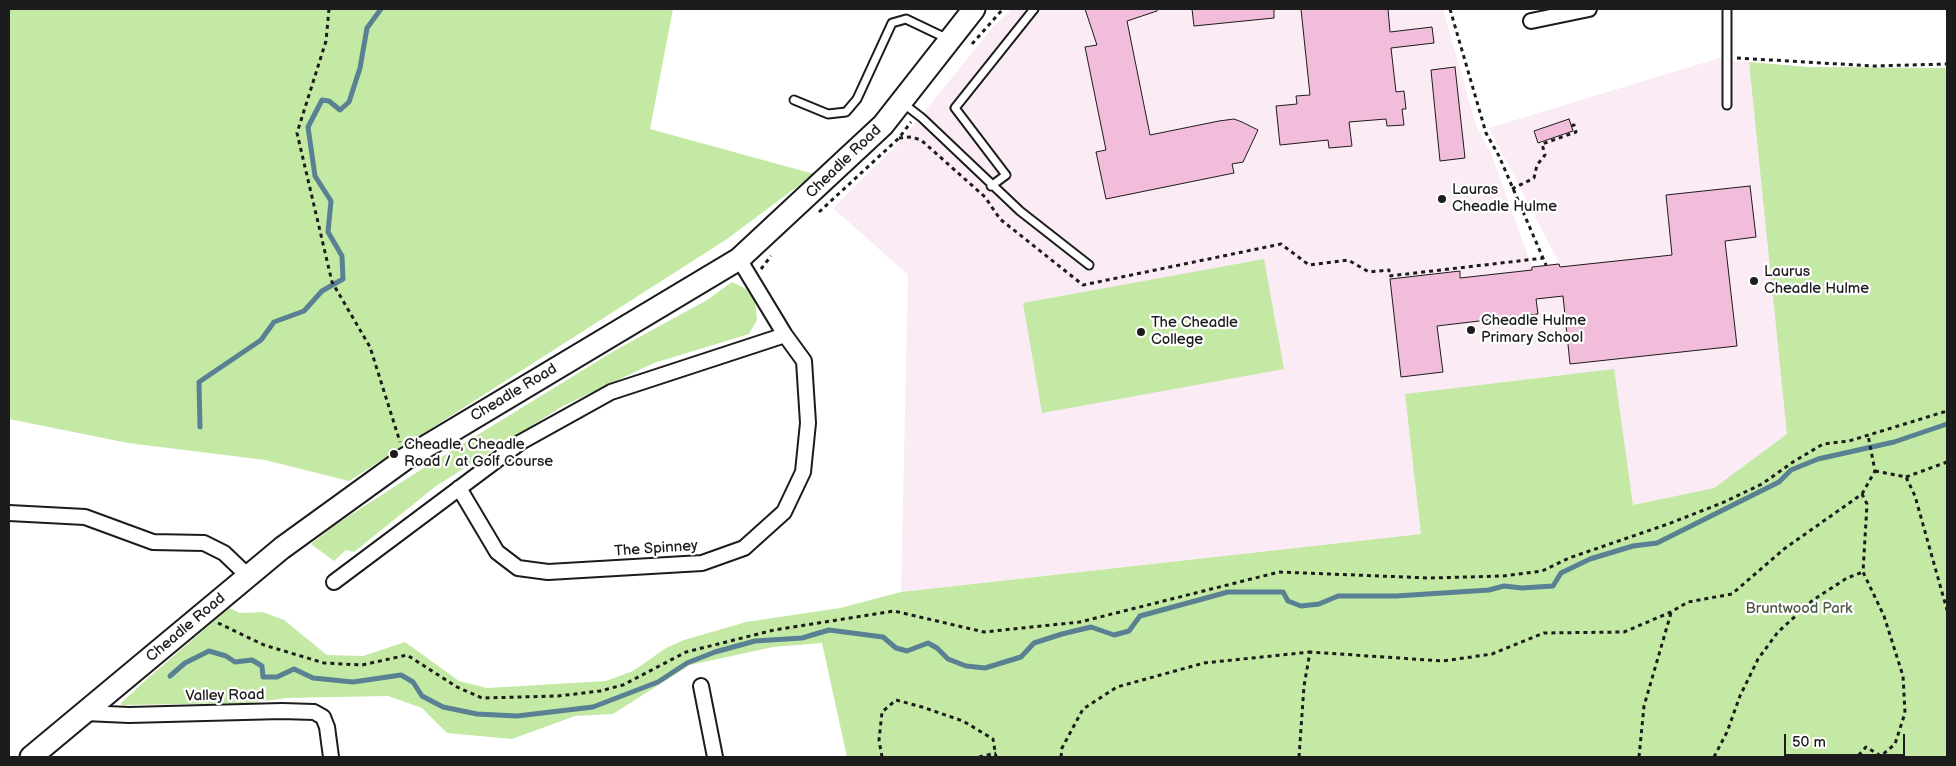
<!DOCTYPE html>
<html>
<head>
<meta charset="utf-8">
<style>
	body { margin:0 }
	#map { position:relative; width:1956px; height:766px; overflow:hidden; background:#fff; font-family:"Balsamiq Sans",sans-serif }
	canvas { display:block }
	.frame { position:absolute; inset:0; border:10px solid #1c1c1c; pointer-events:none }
	.scale { position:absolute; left:1784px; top:734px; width:121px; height:22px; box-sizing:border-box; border:2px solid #1c1c1c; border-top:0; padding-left:6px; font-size:15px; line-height:18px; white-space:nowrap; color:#1c1c1c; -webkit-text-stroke:4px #fff; paint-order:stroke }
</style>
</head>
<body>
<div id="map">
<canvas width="1956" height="766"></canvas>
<div class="frame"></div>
<div class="scale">50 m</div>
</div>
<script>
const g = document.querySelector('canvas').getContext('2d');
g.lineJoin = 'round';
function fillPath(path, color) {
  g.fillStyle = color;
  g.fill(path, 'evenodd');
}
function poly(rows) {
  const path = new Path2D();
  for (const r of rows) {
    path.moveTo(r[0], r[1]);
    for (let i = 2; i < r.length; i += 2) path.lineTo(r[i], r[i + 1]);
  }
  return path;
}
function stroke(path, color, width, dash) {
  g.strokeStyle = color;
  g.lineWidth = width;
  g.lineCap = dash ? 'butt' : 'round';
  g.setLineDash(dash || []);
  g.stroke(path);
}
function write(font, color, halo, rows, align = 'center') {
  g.font = font + ' "Balsamiq Sans",sans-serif';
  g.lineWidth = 4.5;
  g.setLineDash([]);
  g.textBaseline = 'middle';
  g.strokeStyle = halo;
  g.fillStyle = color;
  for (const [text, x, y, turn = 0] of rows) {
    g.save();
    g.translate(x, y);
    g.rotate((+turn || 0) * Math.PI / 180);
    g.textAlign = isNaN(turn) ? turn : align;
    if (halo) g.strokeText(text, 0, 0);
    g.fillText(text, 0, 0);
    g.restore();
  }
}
fillPath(poly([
	[1012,9,1443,9,1477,128,1491,153,1532,267,1559,263,1489,128,1726,56,1733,61,1808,67,1947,68,1787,434,1714,488,1633,505,1629,481,1419,507,1422,534,901,592,908,275,833,208,897,145,993,27]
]), '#fbebf4');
fillPath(poly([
	[9,9,673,9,650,129,814,174,727,239,349,481,265,460,128,443,9,419],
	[1749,62,1808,67,1947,68,1947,757,847,757,822,643,773,647,690,665,613,714,575,716,512,739,447,733,422,708,388,696,287,698,250,703,121,705,122,702,147,679,229,608,240,613,263,612,284,620,327,655,363,656,405,642,459,681,487,688,606,681,633,671,666,648,684,640,746,622,840,608,901,592,1421,534,1405,394,1614,369,1633,505,1714,488,1787,434],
	[1264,259,1284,369,1042,413,1023,303],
	[732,282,746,289,755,301,757,320,749,334,654,363,563,406,436,486,354,552,346,550,334,561,311,544,338,523,422,469,614,351,707,300]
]), '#c4e9a4');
stroke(poly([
	[200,427,199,382,261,340,274,322,304,311,322,291,343,279,342,256,328,232,331,201,315,176,308,127,322,100,329,101,340,110,349,102,360,68,367,28,381,9],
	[170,676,185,663,209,651,226,656,235,662,252,660,262,666,263,677,277,677,294,669,313,678,353,682,401,675,413,682,422,696,443,707,477,714,517,716,593,707,658,682,687,663,715,652,755,641,802,638,829,630,883,637,896,648,907,651,928,643,937,648,948,659,966,666,985,668,1021,657,1034,643,1062,634,1091,627,1114,635,1129,631,1140,616,1228,592,1283,592,1288,601,1301,606,1319,604,1338,596,1396,596,1489,590,1504,586,1522,588,1553,586,1561,573,1590,559,1633,546,1657,543,1779,482,1791,470,1818,459,1894,442,1947,424]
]), '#598193', 5);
const building = poly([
	[1085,9,1157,9,1157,11,1127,21,1150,135,1219,121,1234,119,1242,122,1258,130,1243,162,1232,164,1234,173,1106,199,1096,152,1106,150,1085,47,1097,45,1085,9],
	[1192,9,1274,9,1274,18,1194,26,1192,9],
	[1301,9,1388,9,1390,32,1432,27,1434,43,1391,48,1396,92,1404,91,1406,109,1402,109,1404,125,1387,126,1386,119,1349,122,1352,146,1329,148,1328,140,1280,145,1276,106,1297,104,1296,96,1310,95,1301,9],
	[1455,67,1465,158,1440,161,1431,70,1455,67],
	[1569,119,1573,131,1538,143,1534,131,1569,119],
	[1750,186,1756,237,1725,241,1737,346,1570,364,1563,296,1536,299,1538,314,1437,326,1443,372,1401,377,1390,279,1460,271,1460,278,1532,270,1532,267,1559,264,1560,267,1672,255,1666,195,1750,186]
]);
fillPath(building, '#f1bddb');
stroke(building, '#1c1c1c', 1);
const lane = poly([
	[1727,9,1727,105],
	[794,100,828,114,846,112,857,99,892,23,906,19,948,39],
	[904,104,922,118,1020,211,1089,265],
	[991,186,1006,175,955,108,1034,9]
]);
const street = poly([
	[1531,21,1589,9],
	[459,488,497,552,518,568,548,572,702,563,744,548,784,512,803,472,808,423,804,361,785,335,739,259],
	[9,513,85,517,153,542,204,543,224,553,248,576],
	[334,582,521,442,611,392,785,335],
	[701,686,715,757],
	[85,713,129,715,282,711,314,712,323,717,327,727,331,757]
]);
const primary = poly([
	[31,757,282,548,405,459,739,259,883,125,974,9]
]);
stroke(lane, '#1c1c1c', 11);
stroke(street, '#1c1c1c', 18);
stroke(primary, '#1c1c1c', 25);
stroke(poly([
	[329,9,326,41,297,133,332,282,370,347,400,442],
	[1450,9,1486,133,1499,156,1546,265],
	[972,44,1003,9],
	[1737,58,1873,66,1947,64],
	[899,138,911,137,921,140,985,197,1000,219,1083,285,1281,244,1309,265,1348,260,1369,272,1389,270,1389,276,1544,258],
	[1512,189,1534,178,1537,165,1545,155,1542,144,1576,132,1574,125,1571,126],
	[819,212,899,138,911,122],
	[761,269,771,256],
	[1875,471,1906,477,1915,496,1947,610],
	[1906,477,1947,462],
	[1862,494,1875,471,1868,435],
	[218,623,264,645,324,663,362,665,407,655,457,687,482,698,558,696,600,691,623,685,686,652,774,630,894,611,984,632,1080,622,1279,572,1430,578,1503,576,1542,571,1569,558,1668,524,1722,503,1762,484,1793,462,1823,444,1849,441,1947,411],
	[882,757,879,740,882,712,896,700,922,707,963,721,993,739,996,757],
	[979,757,996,753],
	[1061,757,1062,748,1083,709,1117,687,1204,663,1310,652],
	[1299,757,1304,686,1310,652,1443,661,1492,654,1544,633,1624,632,1671,612,1688,602,1732,594,1784,549,1862,494,1867,504,1863,572,1884,616,1903,676,1905,713,1895,744,1881,756,1866,747,1857,757],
	[1639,757,1644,706,1671,613],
	[1714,757,1727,732,1740,696,1758,659,1778,632,1813,600,1847,578,1863,572]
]), '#1c1c1c', 3, [4, 4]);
stroke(lane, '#fff', 7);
stroke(street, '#fff', 14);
stroke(primary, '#fff', 21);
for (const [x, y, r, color] of [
	[1442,199,5,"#1c1c1c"],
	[1754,281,5,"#1c1c1c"],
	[1471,330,5,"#1c1c1c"],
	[1141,332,5,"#1c1c1c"],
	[394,454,5,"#1c1c1c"]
]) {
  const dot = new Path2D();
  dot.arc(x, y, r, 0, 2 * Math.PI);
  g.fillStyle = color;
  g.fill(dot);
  stroke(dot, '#fff', 2);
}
write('15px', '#1c1c1c', '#fff', [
	["Cheadle Road",844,162,-44],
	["Cheadle Road",514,393,-31],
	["The Spinney",656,549,-4],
	["Cheadle Road",186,628,-40],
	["Valley Road",225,696,-1]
]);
write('15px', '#1c1c1c', '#fff', [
	["Lauras",1452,190],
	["Cheadle Hulme",1452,207],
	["Laurus",1764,272],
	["Cheadle Hulme",1764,289],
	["Cheadle Hulme",1481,321],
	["Primary School",1481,338],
	["The Cheadle",1151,323],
	["College",1151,340],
	["Cheadle, Cheadle",404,445],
	["Road / at Golf Course",404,462]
], 'left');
write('15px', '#4e5a45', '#fff', [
	["Bruntwood Park",1799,609]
]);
</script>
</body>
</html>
